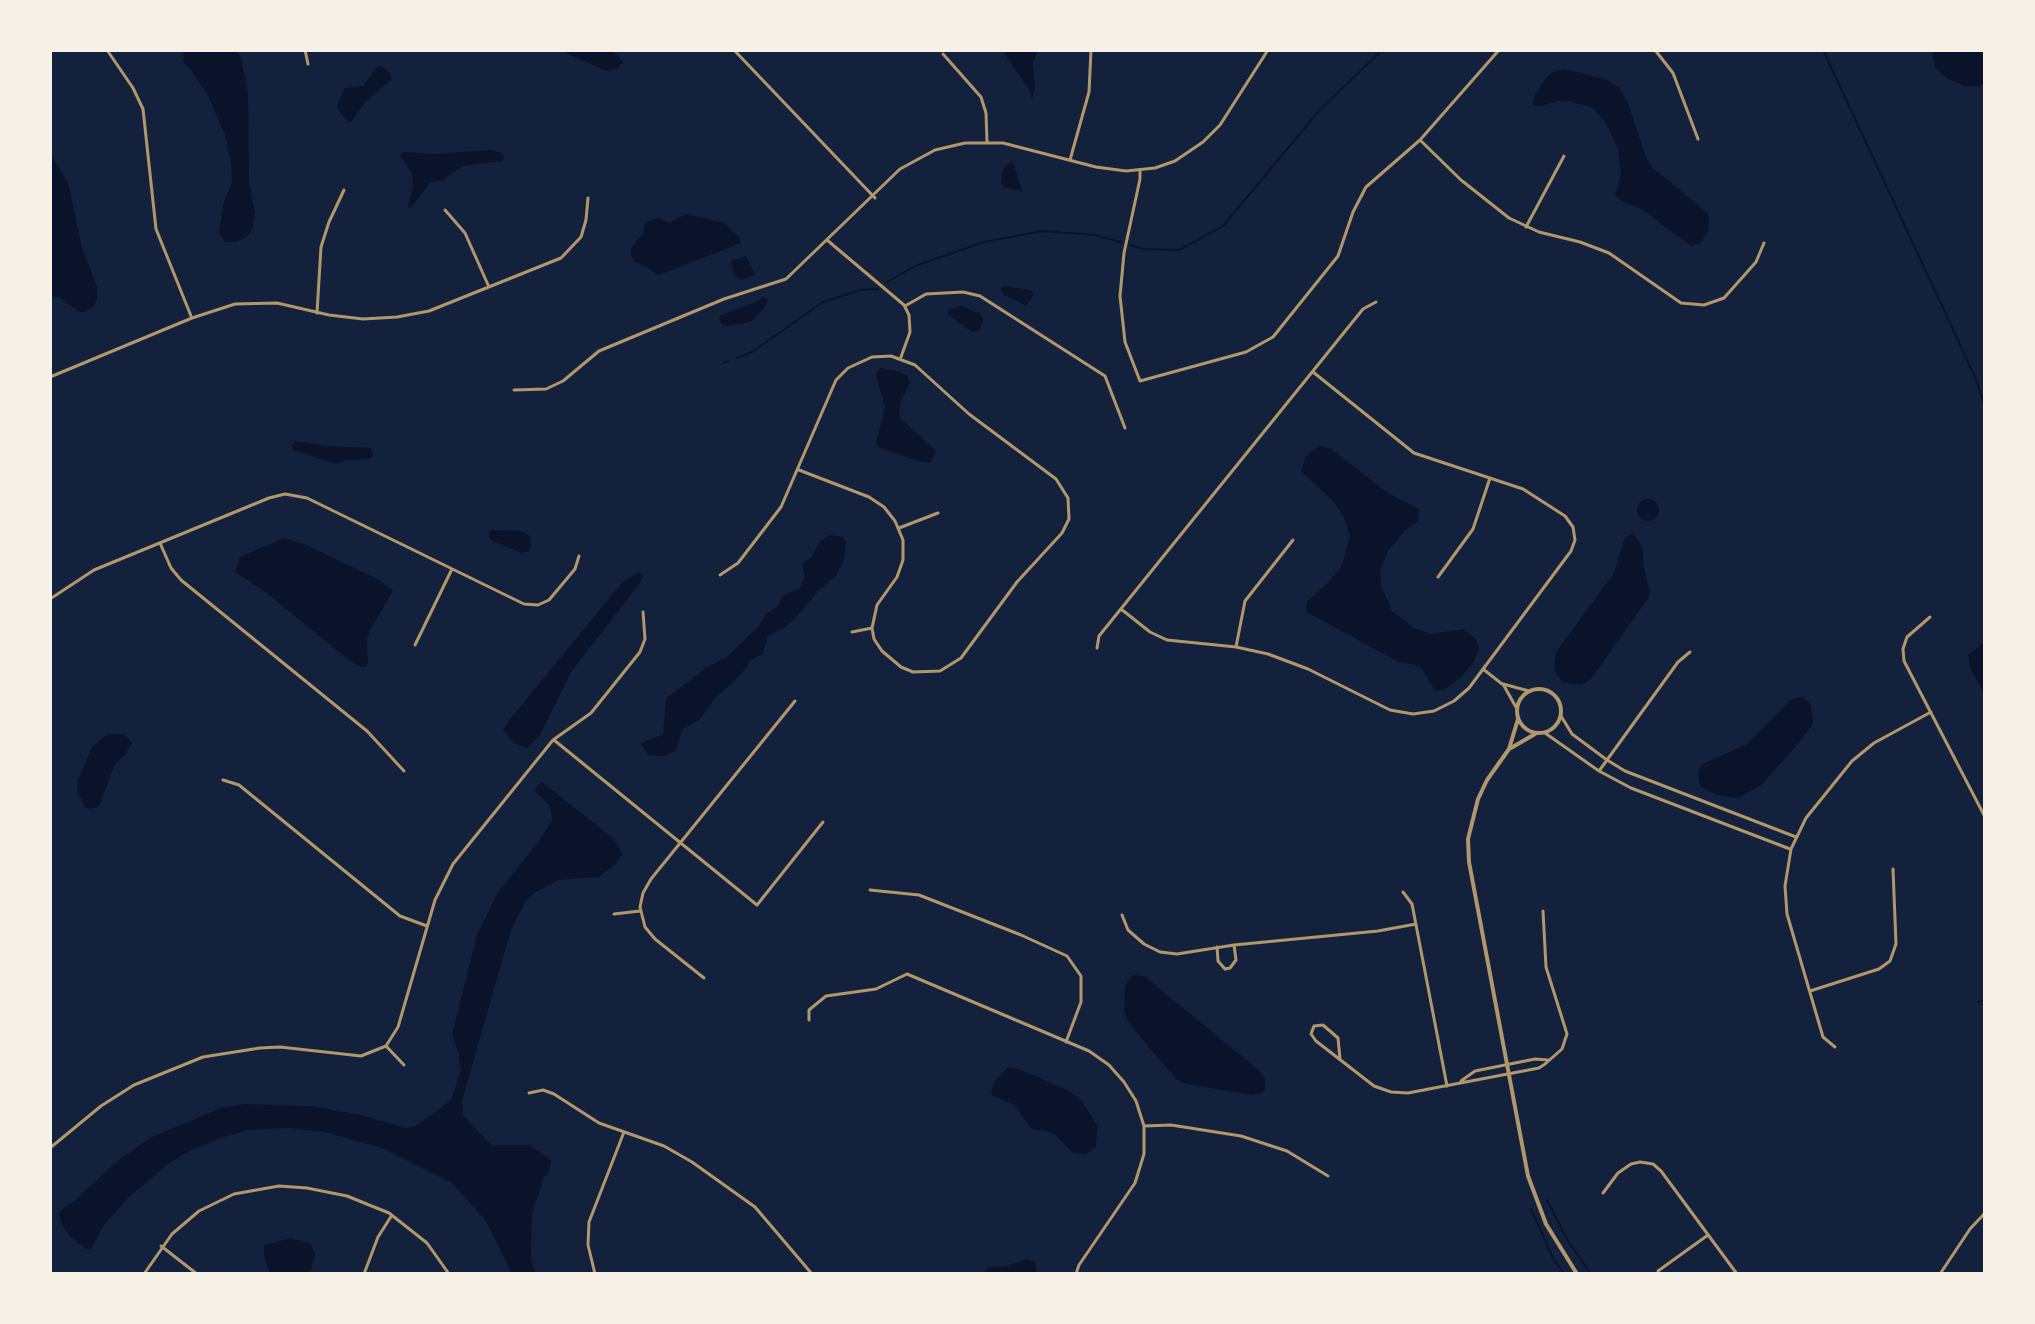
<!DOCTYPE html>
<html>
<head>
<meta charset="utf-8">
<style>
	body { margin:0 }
	#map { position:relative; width:2035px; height:1324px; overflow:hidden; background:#14213d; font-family:"Golos Text",sans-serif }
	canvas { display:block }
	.frame { position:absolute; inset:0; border:52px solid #f6f1e7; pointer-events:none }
</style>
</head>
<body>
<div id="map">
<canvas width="2035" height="1324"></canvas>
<div class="frame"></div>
</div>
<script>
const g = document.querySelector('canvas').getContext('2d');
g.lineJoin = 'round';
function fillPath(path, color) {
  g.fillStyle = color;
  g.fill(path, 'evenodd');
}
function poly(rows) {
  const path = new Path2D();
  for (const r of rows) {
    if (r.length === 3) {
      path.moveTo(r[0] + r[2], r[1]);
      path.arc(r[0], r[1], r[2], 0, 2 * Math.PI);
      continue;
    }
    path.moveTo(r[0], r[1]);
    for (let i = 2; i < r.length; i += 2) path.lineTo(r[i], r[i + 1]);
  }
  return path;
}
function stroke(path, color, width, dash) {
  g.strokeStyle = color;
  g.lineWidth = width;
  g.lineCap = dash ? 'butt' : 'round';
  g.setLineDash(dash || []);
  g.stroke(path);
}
fillPath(poly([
	[184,50,236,50,241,58,248,92,249,183,255,212,253,227,247,237,235,242,225,242,219,233,224,201,232,183,231,163,225,135,208,96,191,70,183,62],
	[560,50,611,50,623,61,618,69,606,71],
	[1002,50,1038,50,1033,62,1035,87,1032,99,1028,88],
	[1932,50,1985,50,1985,82,1980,86,1965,86,1946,78,1935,67],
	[378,66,385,68,391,74,391,80,365,102,352,121,347,122,337,107,343,91,345,88,363,86],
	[1564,69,1605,79,1618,87,1627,100,1646,157,1653,168,1709,214,1708,231,1701,243,1691,246,1640,208,1622,201,1615,195,1621,175,1618,148,1605,122,1593,108,1568,101,1558,101,1542,106,1533,105,1534,96,1546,78,1553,72],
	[491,150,502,153,504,158,502,161,462,166,443,180,431,182,412,206,409,209,408,207,413,185,412,173,400,156,403,152,434,154],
	[50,154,68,182,82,248,97,287,97,299,94,306,86,312,79,312,59,297,50,296],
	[1012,162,1014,165,1022,191,1004,187,1001,183,1003,168],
	[686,214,725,223,740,238,741,243,659,275,634,261,631,255,631,248,643,234,645,223,658,218,669,223],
	[746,256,755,275,740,280,734,274,731,263,732,260],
	[1003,286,1031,290,1034,294,1026,306,1003,294,1001,288],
	[763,296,768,299,767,304,751,322,728,326,723,325,719,320,721,315,758,301],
	[961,306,981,314,983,319,980,330,972,332,947,314,948,310],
	[881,368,900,372,907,376,910,383,900,403,899,417,936,451,930,463,921,462,880,448,876,444,885,407,876,376,877,371],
	[295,441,326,446,371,448,373,456,368,459,348,460,336,464,293,450,292,444],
	[1319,446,1330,448,1388,493,1419,509,1418,521,1404,531,1388,551,1380,570,1381,585,1392,611,1414,628,1431,634,1463,629,1476,639,1479,649,1473,663,1461,677,1444,690,1435,691,1420,666,1399,662,1306,612,1307,602,1331,580,1342,565,1350,536,1344,518,1334,502,1301,471,1306,456],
	[1648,510,11],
	[490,530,521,531,530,536,531,548,528,552,522,553,494,542,489,538],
	[1633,533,1642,546,1644,569,1650,591,1649,597,1591,679,1582,685,1563,682,1554,671,1556,652,1614,573,1625,537],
	[830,535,843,537,846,541,844,560,836,576,819,590,797,617,784,628,768,636,763,654,751,660,742,673,714,700,700,719,682,730,676,750,666,756,649,755,640,744,663,734,666,699,707,667,727,657,758,627,766,614,778,606,783,596,799,588,805,578,802,563,812,557,819,542],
	[284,538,307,545,381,581,393,591,370,630,367,640,368,663,365,668,354,664,264,591,235,572,240,557],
	[639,572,643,576,640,583,571,672,540,735,527,748,514,743,503,730,511,718,611,596,624,581],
	[1985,642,1985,694,1971,670,1968,655],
	[1798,697,1803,697,1811,705,1813,724,1798,744,1760,786,1738,798,1716,795,1700,786,1698,771,1703,764,1745,745,1790,700],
	[108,734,124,734,132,743,125,755,115,764,99,806,92,809,85,808,77,791,78,780,92,747],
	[542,782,614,839,622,854,616,864,599,877,558,880,534,893,526,901,511,930,462,1101,463,1115,491,1145,529,1145,551,1160,549,1173,544,1177,532,1213,531,1258,535,1274,512,1274,486,1221,452,1183,382,1148,324,1132,289,1128,248,1130,224,1137,189,1151,168,1164,130,1196,104,1225,91,1249,86,1249,69,1236,62,1225,59,1214,61,1210,74,1201,120,1159,152,1137,221,1108,244,1104,310,1106,360,1115,406,1128,416,1126,451,1100,461,1071,458,1051,452,1035,477,935,498,892,539,841,552,821,550,806,535,791,537,785],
	[1132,975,1144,976,1260,1071,1265,1079,1265,1089,1261,1093,1253,1095,1186,1084,1176,1079,1128,1022,1124,1011,1125,986],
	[1008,1067,1019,1069,1069,1091,1081,1100,1098,1126,1096,1147,1086,1154,1073,1153,1056,1135,1047,1131,1032,1129,1014,1105,993,1096,991,1093,994,1082],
	[291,1238,310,1243,315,1254,311,1269,307,1274,270,1274,264,1255,264,1245],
	[1026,1259,1035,1262,1037,1274,982,1274,988,1268,1008,1266]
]), '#0b132b');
stroke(poly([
	[1823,50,1976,379,1985,407],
	[1130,245,1144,249,1179,250,1223,226,1318,112,1382,50],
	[887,282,915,266,984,242,1042,231,1095,235,1121,242],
	[737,358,752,352,823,302,860,290,878,289],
	[724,363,728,361],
	[1978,1002,1985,1000],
	[1547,1200,1568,1241,1591,1274],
	[1531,1209,1553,1258,1564,1274]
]), '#0b132b', 2);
stroke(poly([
	[107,50,133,88,143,109,156,229,191,316],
	[305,50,308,64],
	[734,50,875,198],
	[1655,50,1673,73,1698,139],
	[943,54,981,97,986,113,987,142],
	[1420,140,1461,180,1509,218,1539,232,1580,242,1609,253,1681,303,1704,305,1724,298,1756,262,1764,243],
	[1070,160,1089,92,1091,50],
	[1140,170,1140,179,1124,253,1120,296,1125,342,1140,381,1246,352,1273,337,1338,256,1353,212,1366,187,1420,140,1499,50],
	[445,210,465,233,489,287],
	[1526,227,1564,156],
	[827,240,904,305,909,315,910,332,901,357],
	[905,306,926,294,963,292,980,296,1105,376,1125,428],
	[317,313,321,247,329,222,344,190],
	[50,377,192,318,235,304,277,303,329,315,363,319,397,317,429,311,561,258,581,237,586,220,588,198],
	[514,390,546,389,563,381,599,351,724,299,786,279,900,169,935,150,965,143,1003,143,1096,167,1126,171,1155,168,1175,161,1203,142,1220,125,1268,50],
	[899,528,938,513],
	[160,543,171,568,181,580,367,731,404,771],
	[720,575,738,563,781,507,836,380,848,368,872,357,891,356,915,365,969,414,1056,479,1068,498,1069,519,1062,533,1017,582,961,658,940,671,913,672,901,667,882,651,874,639,872,628,877,605,897,577,903,560,903,540,895,521,884,507,869,497,799,470],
	[1438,577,1473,529,1490,478],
	[50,599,94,570,269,498,285,494,307,498,524,604,538,605,549,600,575,569,579,556],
	[1121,609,1150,632,1167,640,1236,647,1268,654,1308,669,1390,710,1413,714,1434,711,1454,701,1469,688,1571,551,1575,540,1573,527,1565,516,1523,489,1414,453,1313,372],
	[1930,617,1907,637,1903,649,1904,661,1985,817],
	[852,632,872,628],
	[415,645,452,569],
	[1236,647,1245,601,1293,540],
	[1097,648,1099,636,1363,309,1376,302],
	[1483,669,1502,684],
	[1517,709,1503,684,1529,691],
	[1561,716,1572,734,1607,760,1625,771,1796,837],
	[1545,733,1599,771,1631,788,1790,849],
	[554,740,757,905,823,822],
	[1599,771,1678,662,1690,652],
	[223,780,239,785,400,916,427,926],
	[870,890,919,895,1021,935,1067,956,1081,976,1081,1002,1066,1042],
	[1403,892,1412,904,1447,1086],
	[614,914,640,911],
	[1122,915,1128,930,1144,944,1160,952,1177,954,1234,945,1378,931,1416,924],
	[1217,947,1218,961,1225,969,1230,968,1236,960,1234,945],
	[704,978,655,939,645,927,640,907,643,893,651,879,795,701],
	[1810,991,1879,969,1890,961,1896,944,1893,869],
	[809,1020,809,1010,826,996,876,989,907,974,1089,1051,1109,1065,1124,1082,1136,1101,1144,1126,1144,1154,1135,1183,1079,1265,1076,1274],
	[386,1046,404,1065],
	[1835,1047,1823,1037,1787,914,1785,886,1791,849,1806,818,1852,761,1874,743,1931,712],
	[1340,1059,1338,1038,1323,1025,1314,1026,1311,1034,1316,1041,1374,1086,1391,1092,1408,1093,1539,1068,1545,1064,1562,1049,1567,1034,1546,967,1543,911],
	[1461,1081,1475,1071,1535,1059,1548,1060],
	[529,1093,543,1090,554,1094,599,1123,664,1146,692,1162,755,1207,812,1274],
	[1144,1126,1171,1125,1241,1136,1287,1151,1328,1176],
	[50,1148,101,1106,134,1085,203,1057,260,1048,280,1047,361,1056,386,1046,398,1027,435,900,453,864,553,740,591,713,640,652,645,639,643,612],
	[1603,1193,1618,1173,1631,1164,1640,1162,1653,1164,1661,1171,1737,1274],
	[161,1246,197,1274],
	[1658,1271,1708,1235],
	[144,1274,172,1234,199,1211,234,1194,279,1186,307,1188,347,1196,389,1213,427,1243,449,1274],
	[364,1274,378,1237,392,1215],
	[595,1274,588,1245,589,1222,624,1132],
	[1940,1274,1970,1229,1985,1213]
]), '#b1986c', 3);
stroke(poly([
	[1539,711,22],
	[1518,719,1509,749,1487,780,1478,799,1468,839,1469,862,1528,1176,1546,1224,1577,1274],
	[1511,748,1535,734]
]), '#b1986c', 4);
</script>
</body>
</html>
